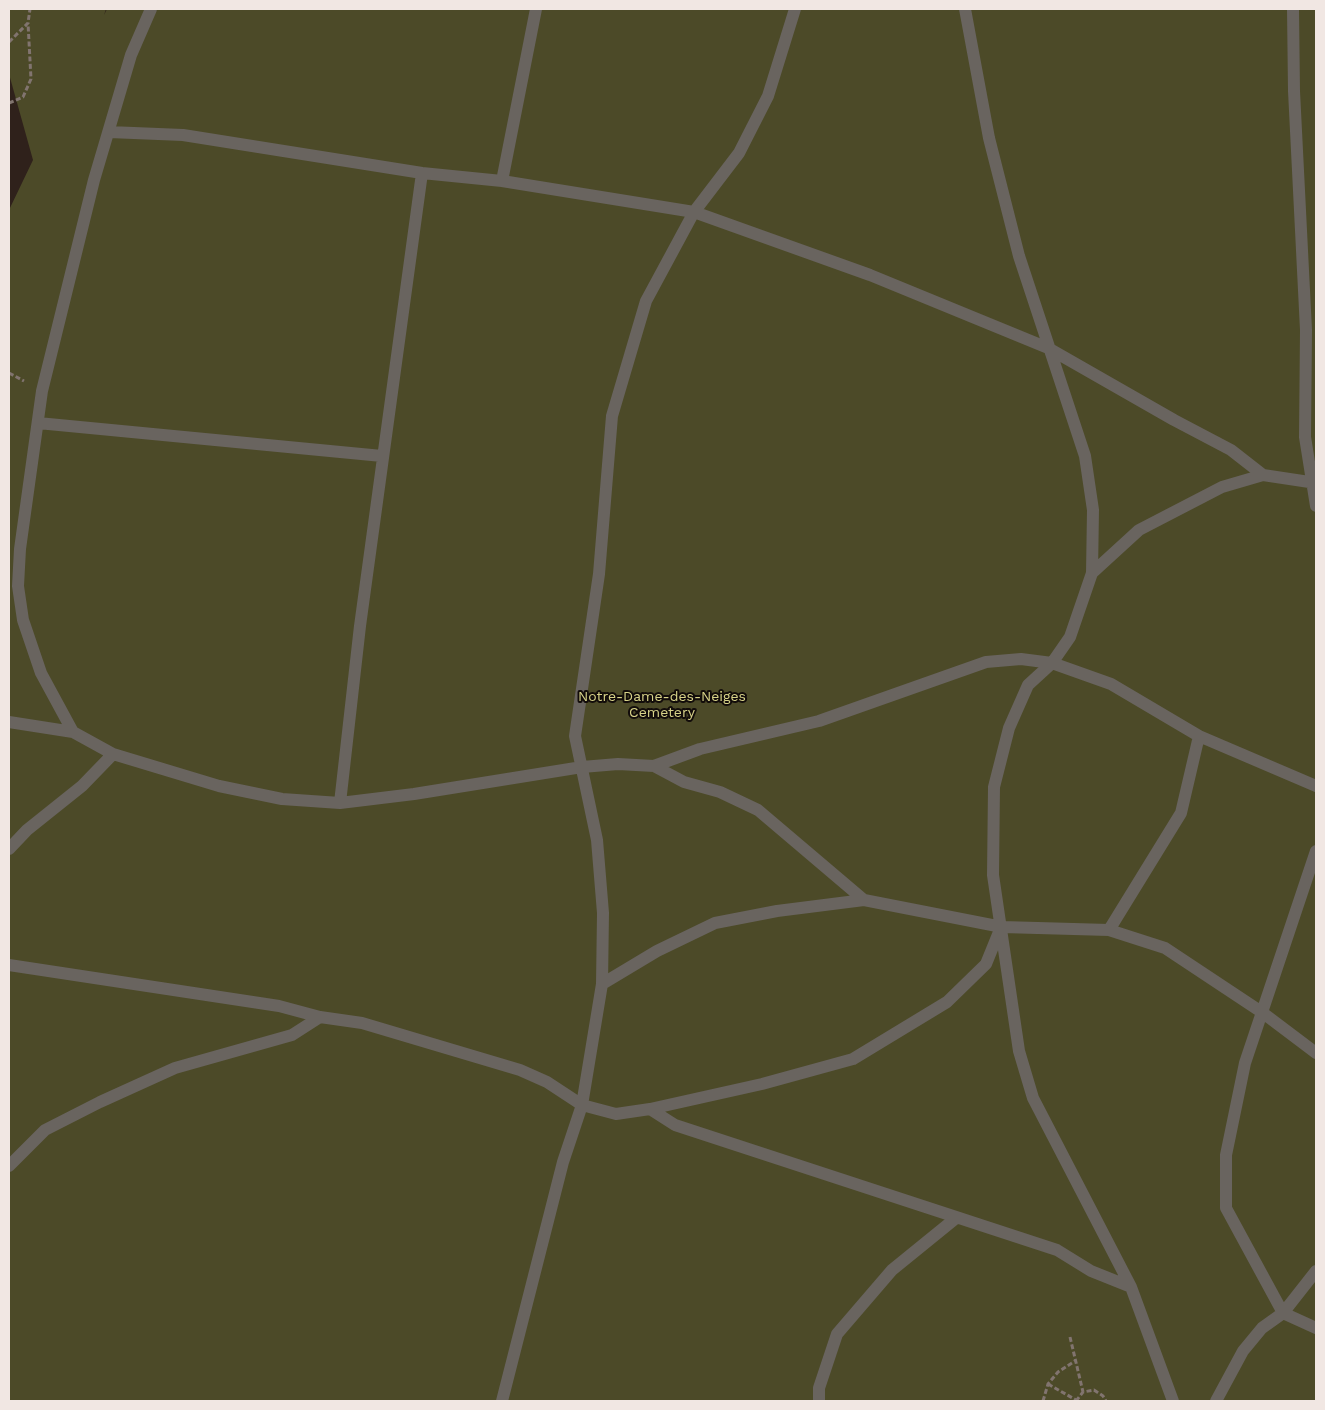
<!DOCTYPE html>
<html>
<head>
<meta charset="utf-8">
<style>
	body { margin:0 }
	#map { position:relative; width:1325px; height:1410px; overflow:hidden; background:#2f211b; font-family:"Work Sans",sans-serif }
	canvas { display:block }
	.frame { position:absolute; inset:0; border:10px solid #f1e7e3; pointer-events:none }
</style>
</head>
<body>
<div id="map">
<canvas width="1325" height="1410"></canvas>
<div class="frame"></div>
</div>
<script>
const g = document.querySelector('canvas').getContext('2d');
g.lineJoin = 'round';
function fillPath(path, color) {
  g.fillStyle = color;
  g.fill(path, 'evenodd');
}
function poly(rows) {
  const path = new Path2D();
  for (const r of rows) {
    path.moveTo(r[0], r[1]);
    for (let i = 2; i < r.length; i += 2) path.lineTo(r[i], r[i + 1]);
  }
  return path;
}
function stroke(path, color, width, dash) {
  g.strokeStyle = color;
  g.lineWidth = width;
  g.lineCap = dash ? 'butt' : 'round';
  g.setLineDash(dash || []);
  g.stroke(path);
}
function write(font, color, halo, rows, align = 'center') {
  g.font = font + ' "Work Sans",sans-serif';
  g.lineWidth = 4;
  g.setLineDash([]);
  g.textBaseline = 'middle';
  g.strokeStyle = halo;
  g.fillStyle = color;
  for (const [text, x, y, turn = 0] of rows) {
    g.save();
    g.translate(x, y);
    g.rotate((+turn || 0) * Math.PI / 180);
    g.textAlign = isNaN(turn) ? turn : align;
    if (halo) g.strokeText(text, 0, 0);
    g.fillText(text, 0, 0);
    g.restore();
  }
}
fillPath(poly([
	[9,9,106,9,104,15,107,9,1316,9,1316,1401,9,1401,9,210,33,160,9,74]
]), '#4c4a28');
stroke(poly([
	[9,42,28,23,30,9],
	[9,103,23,97,31,79,28,23],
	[9,373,24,381],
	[1070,1337,1083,1392],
	[1048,1384,1076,1400],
	[1043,1401,1048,1384,1058,1372,1075,1361],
	[1076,1401,1083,1392,1094,1390,1103,1396,1106,1401]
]), '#81746f', 3, [5, 2.5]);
stroke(poly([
	[1293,9,1294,91,1306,330,1305,437,1316,506],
	[109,132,183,135,422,173,502,181,694,212,870,275,1048,348,1174,420,1231,450,1263,475],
	[502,181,536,9],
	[38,423,382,456],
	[1092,573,1139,530,1222,487,1263,475,1316,483],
	[9,722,73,732],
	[113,754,73,732,41,673,23,620,18,586,20,549,42,391,94,180,131,55,151,9],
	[654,766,684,782,720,792,758,810,864,900],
	[340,803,360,626,422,173],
	[9,849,27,830,82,786,113,754,219,786,282,799,340,803,414,794,582,767,618,764,654,766,700,749,819,721,986,662,1021,659,1052,663,1070,637,1092,573,1093,510,1085,456,1019,256,989,138,965,9],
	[1316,851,1245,1063,1226,1155,1226,1208,1283,1313,1316,1328],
	[1109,930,1181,813,1199,736],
	[9,965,279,1006,320,1017,362,1023,520,1070,547,1082,582,1105,616,1114,650,1109,762,1084,853,1059,947,1002,986,964,1001,927],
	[602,984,657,951,715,923,777,911,864,900,1002,927,1109,930,1165,948,1263,1013,1316,1053],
	[650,1109,675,1125,1057,1250,1091,1271,1131,1287],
	[9,1166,45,1130,100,1102,175,1068,292,1035,320,1017],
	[502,1401,563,1162,582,1105,602,984,603,913,597,840,575,736,599,574,612,416,646,301,694,212,739,153,768,96,795,9],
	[819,1401,819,1388,837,1334,892,1270,956,1218],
	[1173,1401,1131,1287,1033,1098,1019,1051,993,875,994,787,1009,728,1028,685,1052,663,1111,684,1199,736,1316,786],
	[1216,1401,1243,1351,1262,1328,1283,1313,1316,1271]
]), '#69645f', 12);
write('14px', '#d8d389', '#120c0a', [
	["Notre-Dame-des-Neiges",662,697],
	["Cemetery",662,713]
]);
</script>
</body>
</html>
